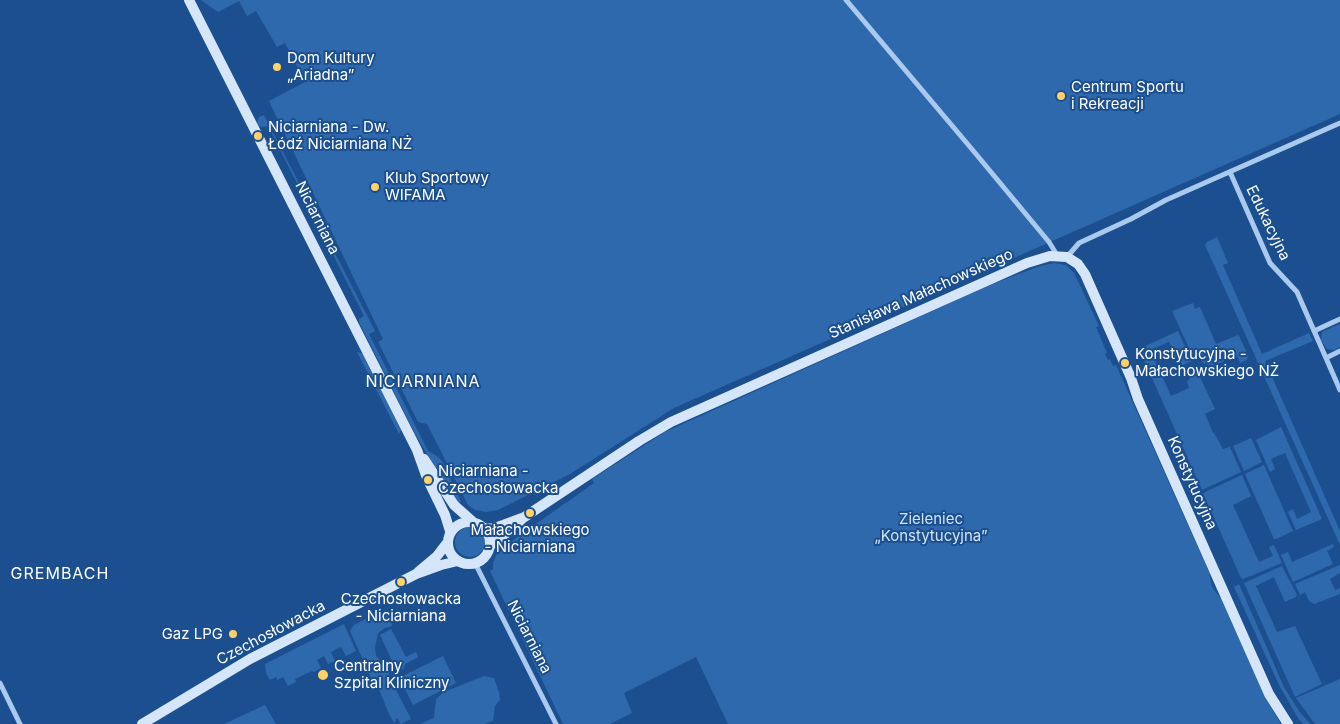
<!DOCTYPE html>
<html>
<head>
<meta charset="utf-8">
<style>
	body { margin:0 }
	canvas { display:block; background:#1b4f8f }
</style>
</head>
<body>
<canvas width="1340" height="724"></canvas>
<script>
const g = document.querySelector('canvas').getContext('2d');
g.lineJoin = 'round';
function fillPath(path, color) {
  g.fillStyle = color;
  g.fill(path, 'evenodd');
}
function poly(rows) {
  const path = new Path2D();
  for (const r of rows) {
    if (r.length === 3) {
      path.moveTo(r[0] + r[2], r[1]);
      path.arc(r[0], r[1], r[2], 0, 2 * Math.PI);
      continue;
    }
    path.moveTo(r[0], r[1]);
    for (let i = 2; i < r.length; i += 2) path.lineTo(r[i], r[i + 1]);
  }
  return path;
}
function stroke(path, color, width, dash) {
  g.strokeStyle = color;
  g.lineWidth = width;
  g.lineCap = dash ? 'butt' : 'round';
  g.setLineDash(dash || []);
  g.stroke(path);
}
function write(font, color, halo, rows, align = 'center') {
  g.font = font + ' Inter,sans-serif';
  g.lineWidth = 4;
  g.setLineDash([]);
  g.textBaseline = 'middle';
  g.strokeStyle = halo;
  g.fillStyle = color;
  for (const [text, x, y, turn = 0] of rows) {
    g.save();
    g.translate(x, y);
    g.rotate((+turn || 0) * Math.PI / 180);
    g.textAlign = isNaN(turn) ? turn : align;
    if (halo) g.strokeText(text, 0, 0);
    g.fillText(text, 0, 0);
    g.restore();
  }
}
fillPath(poly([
	[201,0,1340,0,1340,114,674,408,570,474,498,510,486,512,475,510,468,505,427,424,418,422,378,342,383,339,269,101,305,82,285,43,277,47,256,11,247,16,239,1,218,12],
	[264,115,375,331,369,334,428,451,437,456,442,461,461,501,458,505,415,434,359,322,359,319,364,316,268,126,260,127,257,123,259,117],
	[1217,237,1228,263,1223,265,1262,354,1309,333,1313,341,1265,361,1340,531,1340,545,1205,245,1207,242],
	[1054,263,1066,265,1074,273,1099,326,1096,327,1107,353,1105,354,1108,360,1110,359,1113,366,1116,365,1209,572,1212,587,1221,599,1265,697,1281,724,728,724,696,657,624,693,632,713,610,724,563,724,490,571,493,569,493,563,497,553,502,548,594,483,592,479,665,432,990,285,1040,266],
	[1193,303,1195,309,1200,307,1216,344,1238,335,1240,338,1248,355,1247,360,1240,363,1237,356,1212,366,1203,363,1199,357,1194,359,1172,311],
	[1340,324,1340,347,1334,350,1327,349,1321,340,1322,332],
	[1178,331,1192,361,1180,366,1169,342,1150,350,1171,396,1189,388,1187,381,1190,379,1188,375,1197,371,1215,409,1205,414,1213,433,1214,433,1223,449,1230,447,1241,472,1202,490,1139,349],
	[357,352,362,353,398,424,401,430,399,434],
	[1281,427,1322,519,1296,530,1288,512,1293,509,1297,519,1311,512,1285,453,1271,459,1275,469,1270,472,1256,440],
	[1251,438,1262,462,1244,471,1233,446],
	[1264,465,1293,531,1276,539,1274,539,1245,474],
	[1242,475,1251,496,1233,505,1259,562,1273,556,1269,547,1274,545,1282,563,1243,579,1241,578,1203,493],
	[470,542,15],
	[1333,544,1334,547,1327,551,1333,564,1293,582,1281,555,1288,552,1292,562],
	[1340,565,1340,573,1330,579,1335,590,1340,588,1340,594,1314,604,1309,601,1305,592,1300,595,1295,584],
	[1282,566,1297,595,1296,597,1285,602,1274,577,1256,586,1277,632,1295,626,1322,684,1295,697,1244,583],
	[1239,584,1284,687,1299,711,1310,724,1303,724,1298,718,1280,687,1234,587],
	[382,611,388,612,392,626,385,628,378,633,375,647,376,656,388,669,391,682,392,682,411,719,401,724,397,718,394,723,389,714,378,687,371,678,350,631,354,625],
	[344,624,356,651,346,656,341,647,331,652,335,661,328,664,324,656,317,660,321,668,314,672,312,671,295,679,296,682,288,686,283,677,277,680,276,677,270,680,266,673,265,664],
	[391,629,406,657,416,652,418,657,405,664,404,668,403,669,398,670,395,667,380,635],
	[443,656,456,683,413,705,399,678],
	[484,676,494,678,499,692,500,700,495,706,493,721,484,724,420,724,434,718,436,699,444,692],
	[1340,679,1340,724,1315,724,1296,698],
	[265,705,276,724,224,724]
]), '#2e69ad');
stroke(poly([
	[846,0,976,154,1049,242,1057,255],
	[1230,172,1270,263,1297,292,1340,390],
	[1067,257,1079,243,1131,219,1166,200,1340,123],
	[1314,331,1340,319],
	[1326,358,1340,351],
	[475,563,556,724],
	[0,683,20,724]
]), '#a9c9ee', 5);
stroke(poly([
	[189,0,417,450,427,478,445,515,450,531],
	[424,459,454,505,472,521],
	[469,543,21],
	[485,529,495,528,522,518],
	[491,545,513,528,523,518,639,441,671,422,1027,263,1050,256,1067,257,1078,264,1085,274,1131,378,1138,399,1269,694,1288,724],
	[418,572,437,556,447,543],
	[142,724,250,659,416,574,441,565,458,561]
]), '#d6e6fa', 10);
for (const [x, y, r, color] of [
	[277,67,5,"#ffd166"],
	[1061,96,5,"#ffd166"],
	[258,136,5,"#ffd166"],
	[375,187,5,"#ffd166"],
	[1125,363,5,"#ffd166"],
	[428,480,5,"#ffd166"],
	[530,513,5,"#ffd166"],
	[401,582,5,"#ffd166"],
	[233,634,5,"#ffd166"],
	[323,675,6,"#ffd166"]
]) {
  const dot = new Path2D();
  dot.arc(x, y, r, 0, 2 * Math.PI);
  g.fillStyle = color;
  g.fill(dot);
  stroke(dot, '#1b4f8f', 2);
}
write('15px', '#fff', '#1b4f8f', [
	["Dom Kultury",287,58],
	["„Ariadna”",287,75],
	["Centrum Sportu",1071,87],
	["i Rekreacji",1071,104],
	["Niciarniana - Dw.",268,127],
	["Łódź Niciarniana NŻ",268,144],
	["Klub Sportowy",385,178],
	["WIFAMA",385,195],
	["Konstytucyjna -",1135,354],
	["Małachowskiego NŻ",1135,371],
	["Niciarniana -",438,471],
	["Czechosłowacka",438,488],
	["Małachowskiego",530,530,"center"],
	["- Niciarniana",530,547,"center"],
	["Czechosłowacka",401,599,"center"],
	["- Niciarniana",401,616,"center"],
	["Gaz LPG",223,634,"right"],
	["Centralny",334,666],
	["Szpital Kliniczny",334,683]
], 'left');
write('15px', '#fff', '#1b4f8f', [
	["Niciarniana",317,218,63],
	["Edukacyjna",1268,223,64],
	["Stanisława Małachowskiego",921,294,-24],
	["Konstytucyjna",1192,483,66],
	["Czechosłowacka",271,633,-28],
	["Niciarniana",529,637,63]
]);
write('15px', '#cfe3fa', '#1b4f8f', [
	["Zieleniec",931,519],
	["„Konstytucyjna”",931,536]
]);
g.letterSpacing = '1px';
write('16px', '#fff', '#1b4f8f', [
	["NICIARNIANA",423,382],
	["GREMBACH",60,574]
]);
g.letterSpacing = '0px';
</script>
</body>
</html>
